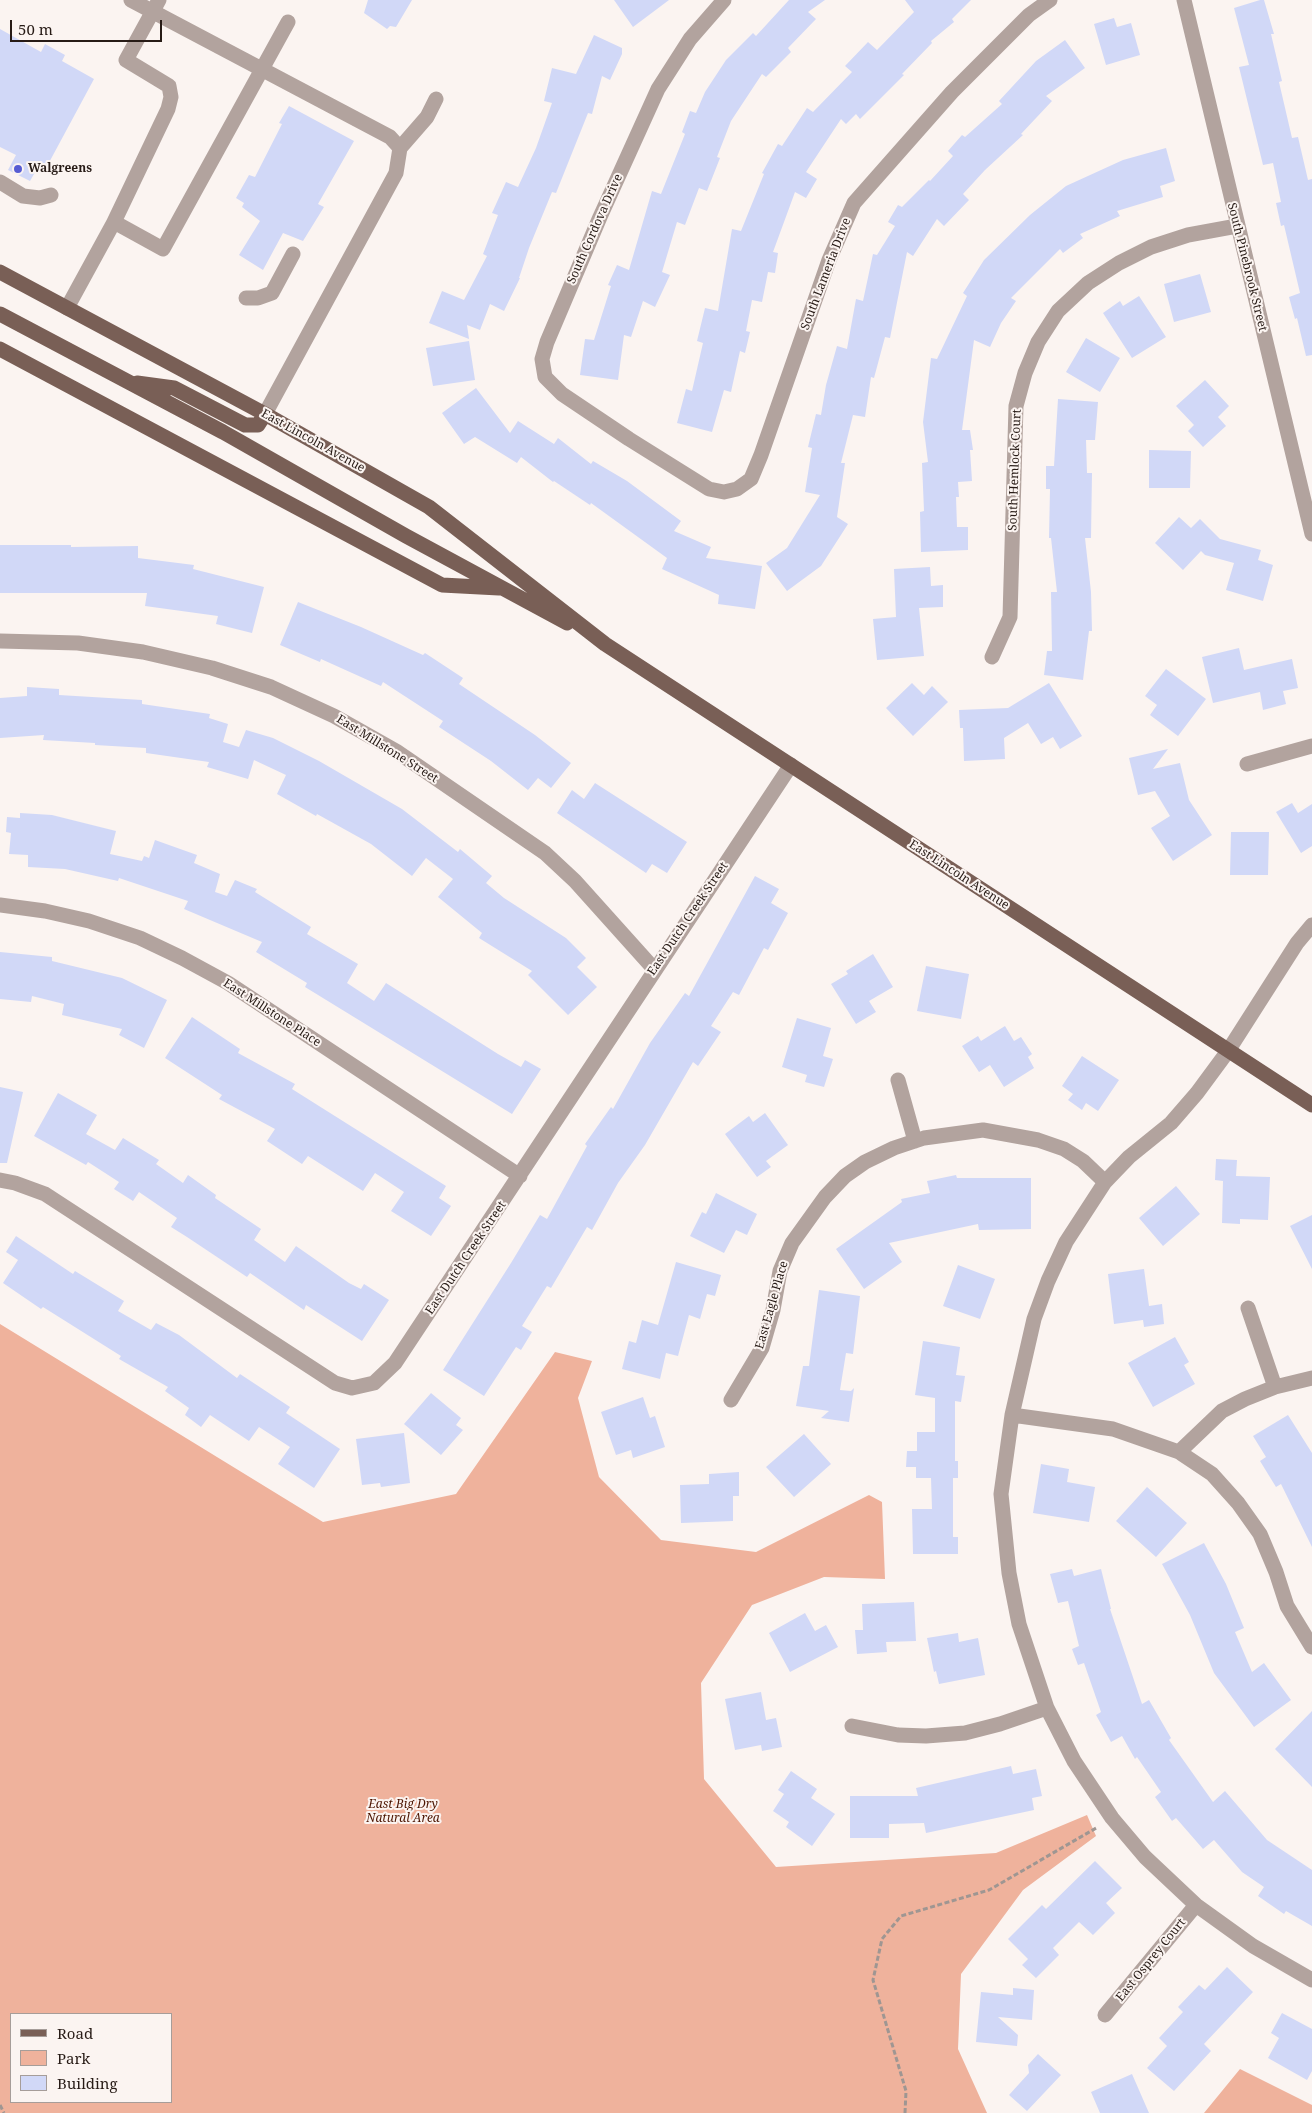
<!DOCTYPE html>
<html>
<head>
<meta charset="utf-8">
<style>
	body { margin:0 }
	#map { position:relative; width:1312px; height:2113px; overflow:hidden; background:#fbf4f1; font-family:"Noto Serif",serif }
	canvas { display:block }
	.legend { position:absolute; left:10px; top:2013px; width:162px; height:90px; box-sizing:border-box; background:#fbf4f1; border:1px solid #a69d99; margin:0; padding:6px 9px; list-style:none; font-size:15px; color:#271b16 }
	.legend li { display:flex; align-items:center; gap:10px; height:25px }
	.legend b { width:25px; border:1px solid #a69d99 }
	.scale { position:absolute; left:10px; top:20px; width:152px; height:22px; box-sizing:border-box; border:2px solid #271b16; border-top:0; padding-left:6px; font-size:15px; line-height:18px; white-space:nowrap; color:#271b16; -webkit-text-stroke:4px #fbf4f1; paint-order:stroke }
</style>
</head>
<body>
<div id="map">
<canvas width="1312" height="2113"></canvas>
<ul class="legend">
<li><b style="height:6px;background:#795f56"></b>Road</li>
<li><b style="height:14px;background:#efb29c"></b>Park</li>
<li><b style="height:14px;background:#d1d8f7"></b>Building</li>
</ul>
<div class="scale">50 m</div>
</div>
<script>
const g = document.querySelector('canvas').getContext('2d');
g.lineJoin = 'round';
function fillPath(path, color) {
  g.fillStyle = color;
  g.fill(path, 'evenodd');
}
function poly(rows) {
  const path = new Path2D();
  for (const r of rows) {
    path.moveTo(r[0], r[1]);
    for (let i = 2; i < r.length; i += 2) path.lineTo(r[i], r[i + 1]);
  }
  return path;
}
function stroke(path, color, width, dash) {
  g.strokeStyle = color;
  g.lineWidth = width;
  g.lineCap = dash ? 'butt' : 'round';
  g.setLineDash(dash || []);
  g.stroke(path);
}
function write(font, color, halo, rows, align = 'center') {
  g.font = font + ' "Noto Serif",serif';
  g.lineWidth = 4;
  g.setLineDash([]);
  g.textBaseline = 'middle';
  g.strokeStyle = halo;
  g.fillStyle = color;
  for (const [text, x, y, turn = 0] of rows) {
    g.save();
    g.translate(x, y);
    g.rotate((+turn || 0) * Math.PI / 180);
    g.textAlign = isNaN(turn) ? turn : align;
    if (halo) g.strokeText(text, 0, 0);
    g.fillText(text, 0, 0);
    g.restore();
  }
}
fillPath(poly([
	[0,1324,323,1522,456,1494,555,1352,592,1361,578,1398,599,1477,661,1540,756,1552,869,1495,882,1502,885,1579,824,1577,752,1605,701,1683,704,1779,776,1867,996,1853,1087,1815,1096,1836,1023,1890,961,1974,958,2049,987,2113,0,2113],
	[171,2014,171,2102,11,2102,11,2014],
	[1240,2069,1312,2105,1312,2113,1204,2113]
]), '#efb29c');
fillPath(poly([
	[368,0,412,0,396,27,390,26,387,29,364,13],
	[614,0,669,0,633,27],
	[789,0,825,0,808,12,816,19,788,48,791,52,766,77,762,74,731,121,717,157,720,158,707,191,699,188,685,225,677,222,662,272,670,275,655,307,643,301,631,337,624,335,618,380,580,375,585,339,594,340,611,286,608,285,617,265,629,270,652,191,661,194,685,134,682,132,690,111,696,113,705,92,726,60,753,33,756,36],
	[905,0,971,0,952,19,954,22,931,41,932,43,902,74,904,75,860,119,856,114,846,124,841,119,806,172,817,179,806,198,795,192,773,252,778,253,775,273,768,272,762,302,752,300,746,331,750,332,745,353,740,351,731,392,724,390,712,432,677,423,686,389,692,391,703,343,697,341,705,308,718,311,732,229,741,231,764,174,762,173,778,144,782,146,807,108,813,112,852,72,845,66,868,42,877,50,914,12],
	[1260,0,1264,0,1274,34,1271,34,1282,81,1279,82,1292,138,1298,137,1308,180,1312,179,1312,355,1306,356,1297,318,1295,319,1289,297,1300,293,1284,225,1281,226,1276,203,1281,202,1273,163,1263,165,1239,67,1249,65,1234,8],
	[1114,18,1117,27,1131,23,1140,55,1106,65,1094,24],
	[0,29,41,52,45,44,65,55,62,61,94,79,45,170,38,167,30,181,8,170,16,155,0,147],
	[594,35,622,48,622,54,610,80,602,76,592,114,588,113,556,193,552,192,529,248,519,278,520,278,504,311,490,304,480,330,467,325,469,339,429,323,442,291,464,300,487,256,483,254,498,215,492,213,506,182,518,187,536,148,552,103,544,101,552,68,576,74],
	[1065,40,1085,68,1046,96,1052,101,1021,134,1023,135,985,170,963,194,969,200,944,226,937,219,913,256,907,252,890,338,885,337,874,378,871,377,865,417,853,415,841,463,845,463,837,517,848,524,821,566,787,591,766,563,787,548,820,495,805,492,812,448,808,447,816,414,821,415,826,385,837,346,847,349,856,299,863,301,873,254,877,255,895,226,888,222,898,205,902,207,929,180,930,181,953,156,948,151,962,135,965,137,1002,104,999,101,1036,61],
	[289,106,354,141,318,204,324,207,303,241,283,233,263,270,239,255,260,221,242,207,244,203,236,198,249,175,255,177,282,124,279,123],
	[1166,148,1175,181,1160,186,1163,197,1117,211,1120,216,1080,234,1083,238,1063,253,1060,249,1011,298,1016,301,1001,323,990,347,974,340,962,430,970,430,973,450,970,450,972,481,958,482,959,497,956,497,957,527,968,527,968,550,921,552,920,512,924,511,922,463,928,462,923,422,931,358,937,359,967,296,963,293,984,260,1030,215,1066,186,1123,160],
	[1200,274,1211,312,1174,322,1164,284],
	[1139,296,1166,337,1132,358,1103,313,1120,301,1123,306],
	[1086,338,1120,358,1100,392,1066,372],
	[469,341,475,380,433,386,426,348],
	[1205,380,1229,406,1218,417,1226,426,1203,447,1188,431,1194,425,1176,406],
	[476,388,510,433,518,421,554,444,558,438,591,464,593,461,627,481,681,521,674,531,711,547,706,558,762,566,755,609,718,604,719,595,662,569,667,558,591,503,590,505,554,481,553,482,521,457,517,463,475,437,464,444,442,413],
	[1058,399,1098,402,1095,440,1086,440,1087,473,1092,473,1091,538,1085,538,1091,592,1092,631,1089,631,1083,680,1044,675,1047,651,1052,651,1051,592,1057,592,1051,538,1049,538,1050,489,1046,489,1046,466,1054,466],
	[1149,450,1191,451,1190,488,1149,488],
	[1179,517,1191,528,1200,519,1220,539,1261,550,1258,560,1273,565,1263,601,1226,590,1234,563,1205,555,1201,551,1183,570,1155,543],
	[0,545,71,545,71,547,138,546,138,558,194,565,193,569,264,587,252,633,216,624,218,616,145,606,147,593,0,593],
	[930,567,931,586,943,585,943,607,919,608,924,656,877,660,873,619,896,617,894,569],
	[298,602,361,627,423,655,425,653,463,678,459,684,535,735,571,763,551,788,538,778,528,790,491,761,439,727,443,721,383,682,381,686,321,659,320,662,280,645],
	[1239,648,1244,670,1292,659,1298,688,1283,691,1286,704,1263,710,1260,692,1213,703,1202,657],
	[1166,669,1206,699,1178,736,1150,715,1157,705,1145,696],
	[912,683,924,695,932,686,948,702,913,736,886,708],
	[1049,683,1082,736,1060,749,1053,737,1041,744,1028,723,1004,738,1005,759,964,761,963,728,960,728,959,710,1008,708],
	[27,687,59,689,59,695,142,700,142,704,210,714,209,718,228,724,223,742,239,747,246,730,273,738,319,761,402,809,458,852,460,849,492,876,486,883,504,898,566,938,586,958,577,967,597,987,568,1015,528,975,532,971,479,938,482,933,438,897,453,879,426,858,412,876,371,844,317,814,316,816,277,794,286,775,254,760,248,779,207,767,209,762,146,753,146,748,95,745,95,743,43,740,44,735,0,738,0,698,27,696],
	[1168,749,1153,769,1180,763,1189,800,1212,835,1173,861,1151,828,1170,816,1155,791,1138,795,1129,758],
	[595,783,687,842,667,873,652,864,646,873,557,813,572,790,584,799],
	[1292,803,1298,813,1312,804,1312,846,1301,853,1276,812],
	[20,813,52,815,116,831,110,854,142,861,144,856,149,858,155,840,197,855,194,863,220,874,215,892,227,896,235,880,257,889,255,892,311,927,307,934,358,964,347,983,374,1001,386,983,498,1054,521,1067,525,1060,541,1069,512,1114,305,987,307,983,256,952,262,942,184,909,188,901,119,878,118,881,65,869,28,867,28,855,9,854,11,833,6,832,7,817,20,818],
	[1231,832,1269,832,1268,875,1230,875],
	[755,876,779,889,771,903,788,913,768,950,764,948,739,995,733,992,711,1026,721,1032,698,1066,693,1062,645,1145,618,1183,592,1230,587,1227,551,1288,547,1286,522,1326,532,1332,521,1350,516,1347,484,1396,443,1370,511,1263,540,1215,547,1219,587,1146,585,1144,611,1107,613,1109,650,1043,685,993,689,996],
	[0,952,52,957,52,961,122,978,167,1000,144,1048,119,1035,122,1029,62,1015,64,1004,32,996,31,1002,0,999],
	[873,954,893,987,869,1001,876,1012,856,1024,831,984,848,974,846,971],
	[926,966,969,974,961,1019,917,1011],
	[192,1017,240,1049,238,1053,295,1084,292,1089,446,1186,439,1198,451,1206,431,1236,391,1211,404,1192,375,1173,363,1191,308,1156,302,1164,267,1141,275,1129,219,1099,222,1095,165,1058],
	[797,1018,831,1028,823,1056,833,1059,824,1087,805,1082,807,1075,782,1067],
	[1005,1026,1014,1041,1021,1037,1032,1054,1028,1057,1034,1068,1004,1087,990,1065,979,1072,962,1046,978,1036,981,1041],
	[1082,1056,1119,1080,1098,1111,1086,1103,1082,1110,1068,1100,1073,1094,1062,1086],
	[0,1087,23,1092,7,1163,0,1163],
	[58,1093,97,1115,86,1134,115,1150,123,1138,159,1160,156,1164,183,1183,188,1175,216,1195,215,1198,261,1229,254,1240,285,1262,296,1246,349,1283,361,1289,364,1284,389,1300,362,1341,306,1305,304,1310,250,1273,247,1277,187,1237,171,1227,177,1218,139,1192,133,1201,114,1189,119,1182,88,1162,86,1165,34,1136],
	[765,1113,788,1145,766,1161,771,1167,757,1177,725,1134,749,1116,753,1122],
	[1216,1159,1237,1160,1236,1176,1270,1177,1268,1220,1240,1219,1240,1224,1222,1223,1223,1181,1215,1180],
	[956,1175,957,1178,1031,1178,1031,1229,979,1230,978,1224,889,1243,902,1262,864,1289,836,1249,902,1202,901,1199,930,1193,927,1181],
	[1176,1186,1200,1214,1163,1246,1139,1218],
	[716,1193,757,1214,747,1235,736,1230,724,1253,690,1236,702,1212,706,1214],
	[1312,1215,1312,1269,1290,1226],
	[16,1236,73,1274,75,1271,124,1301,118,1311,151,1330,156,1323,179,1335,237,1378,240,1374,290,1407,286,1413,340,1449,314,1488,278,1464,290,1447,259,1427,249,1441,210,1415,201,1427,185,1415,189,1408,165,1391,168,1387,119,1359,121,1356,43,1307,41,1309,3,1283,18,1260,6,1252],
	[676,1262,721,1275,715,1296,707,1294,700,1319,689,1315,678,1356,666,1353,660,1379,622,1369,629,1341,636,1343,642,1320,658,1325],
	[958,1265,995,1279,980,1319,943,1306],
	[1144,1269,1149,1306,1162,1304,1164,1324,1144,1327,1143,1320,1114,1324,1108,1274],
	[819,1290,860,1296,853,1354,846,1353,840,1390,851,1391,854,1388,849,1422,821,1418,829,1411,796,1406,803,1366,809,1366],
	[1175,1337,1189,1362,1184,1365,1195,1384,1153,1407,1128,1363],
	[923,1341,960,1347,956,1375,965,1376,961,1402,955,1401,955,1461,958,1461,958,1478,953,1478,953,1537,958,1537,958,1554,913,1554,912,1509,932,1509,931,1478,916,1478,916,1467,906,1467,907,1451,917,1451,917,1432,935,1432,935,1398,915,1395],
	[431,1393,461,1418,456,1425,463,1430,441,1455,404,1424],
	[643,1397,650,1418,655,1416,665,1447,633,1458,631,1450,616,1455,601,1412],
	[1288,1415,1312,1453,1312,1547,1281,1484,1276,1487,1260,1461,1266,1457,1253,1436],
	[404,1433,410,1483,381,1487,380,1483,362,1485,356,1439],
	[804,1434,831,1464,794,1497,766,1467],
	[1041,1464,1069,1469,1067,1482,1095,1487,1089,1522,1033,1513],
	[739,1472,739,1496,733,1496,733,1521,681,1523,680,1485,709,1484,709,1474],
	[1147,1487,1187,1523,1156,1557,1116,1521],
	[1204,1543,1226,1584,1244,1628,1235,1632,1252,1672,1264,1663,1291,1700,1254,1727,1214,1673,1190,1615,1162,1564],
	[1072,1569,1074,1576,1101,1569,1111,1609,1110,1609,1142,1704,1149,1700,1171,1738,1169,1740,1213,1802,1225,1791,1267,1840,1312,1870,1312,1926,1286,1911,1284,1914,1258,1896,1264,1887,1242,1872,1214,1840,1203,1849,1176,1818,1172,1821,1155,1797,1161,1792,1137,1757,1135,1759,1122,1736,1111,1742,1096,1715,1101,1712,1084,1663,1078,1665,1072,1649,1079,1646,1068,1601,1058,1603,1050,1574],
	[914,1602,916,1641,886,1642,887,1652,857,1654,855,1630,863,1630,862,1604],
	[805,1613,815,1631,826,1625,838,1647,790,1672,769,1633],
	[958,1633,959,1642,978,1638,985,1675,939,1684,936,1671,934,1672,927,1638],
	[761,1692,766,1720,776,1718,782,1747,762,1751,761,1745,735,1750,725,1699],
	[1312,1711,1312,1787,1275,1749],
	[1011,1766,1013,1774,1036,1769,1042,1796,1032,1798,1034,1810,926,1833,924,1823,889,1824,889,1838,850,1838,850,1796,918,1796,916,1788],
	[791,1771,817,1789,811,1798,835,1814,812,1846,786,1827,789,1822,773,1811,784,1794,778,1790],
	[1095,1861,1122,1888,1106,1903,1115,1913,1093,1935,1079,1922,1053,1948,1059,1955,1036,1978,1022,1965,1028,1959,1008,1939,1042,1905,1046,1909],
	[1227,1967,1253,1992,1204,2044,1211,2051,1174,2091,1147,2068,1167,2046,1159,2038,1183,2012,1178,2007,1199,1985,1205,1990],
	[1013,1988,1034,1990,1032,2020,998,2017,1018,2035,1017,2046,976,2042,981,1992,1013,1995],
	[1282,2013,1312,2029,1312,2071,1307,2080,1268,2058,1279,2038,1271,2033],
	[1038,2054,1061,2075,1027,2111,1009,2095,1029,2073,1028,2065],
	[1132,2074,1149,2113,1100,2113,1091,2092]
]), '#d1d8f7');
stroke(poly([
	[0,2105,4,2113],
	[905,2113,906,2091,873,1980,882,1939,901,1916,989,1890,1098,1827]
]), '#9f9692', 3, [5, 2.5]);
stroke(poly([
	[131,0,390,137,400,148,396,173,265,414],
	[724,0,690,39,658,89,600,217,547,342,542,359,545,377,562,394,629,439,709,489,724,492,737,489,751,479,761,455,829,260,854,203,952,92,1029,15,1050,0],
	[1184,0,1312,534],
	[400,148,427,117,436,99],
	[0,182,23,196,40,198,51,195],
	[114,222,168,109,171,97,169,86,126,60,159,0],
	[246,298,258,298,272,293,293,254],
	[67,308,114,222,163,249,288,22],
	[0,641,78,643,143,652,212,668,271,687,334,716,396,751,545,853,575,881,654,969],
	[992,657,1010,617,1016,406,1025,373,1038,342,1058,311,1088,283,1119,263,1151,247,1188,235,1237,226],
	[1247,764,1312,746],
	[0,905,45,911,89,921,140,938,182,958,228,983,520,1176],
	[1312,925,1297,943,1228,1051,1197,1093,1171,1123,1129,1157,1105,1182,1066,1242,1048,1281,1034,1319,1012,1415,1001,1494,1009,1573,1019,1624,1047,1708,1074,1761,1112,1818,1145,1857,1196,1905,1253,1946,1312,1980],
	[898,1080,915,1141],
	[0,1180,15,1183,45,1194,335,1383,352,1388,374,1383,395,1363,791,765],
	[1248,1308,1275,1387],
	[731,1400,762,1348,773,1310,780,1271,792,1243,825,1197,845,1176,865,1162,894,1148,924,1138,983,1130,1038,1140,1064,1149,1083,1161,1105,1182],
	[1012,1415,1113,1429,1179,1452,1212,1474,1238,1503,1260,1534,1276,1572,1287,1606,1312,1647],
	[1179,1452,1222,1411,1245,1399,1275,1387,1312,1378],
	[852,1726,898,1735,926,1736,965,1733,1000,1724,1047,1708],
	[1105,2015,1196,1905]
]), '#b2a39e', 15);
stroke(poly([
	[0,272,265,414,429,507,605,644,1312,1105],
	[0,314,223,432,406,536,567,623],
	[0,349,442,585,499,588],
	[137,383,174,388,245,425,258,425,265,414]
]), '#795f56', 15);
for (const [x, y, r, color] of [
	[18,169,5,"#565cd3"]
]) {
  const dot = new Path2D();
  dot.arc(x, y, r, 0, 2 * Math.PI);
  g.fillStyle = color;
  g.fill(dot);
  stroke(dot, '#fbf4f1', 2);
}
write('bold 12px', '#271b16', '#fbf4f1', [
	["Walgreens",28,169]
], 'left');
write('12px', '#271b16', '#fbf4f1', [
	["South Cordova Drive",595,229,-66],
	["South Pinebrook Street",1247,267,76],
	["South Lameria Drive",826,274,-69],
	["East Lincoln Avenue",313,441,29],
	["South Hemlock Court",1015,470,-88],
	["East Millstone Street",387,749,32],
	["East Lincoln Avenue",959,875,33],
	["East Dutch Creek Street",688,919,-56],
	["East Millstone Place",272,1013,33],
	["East Dutch Creek Street",466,1258,-56],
	["East Eagle Place",772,1305,-74],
	["East Osprey Court",1151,1960,-51]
]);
write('italic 12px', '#4c1400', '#fbf4f1', [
	["East Big Dry",403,1805],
	["Natural Area",403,1819]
]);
</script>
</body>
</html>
